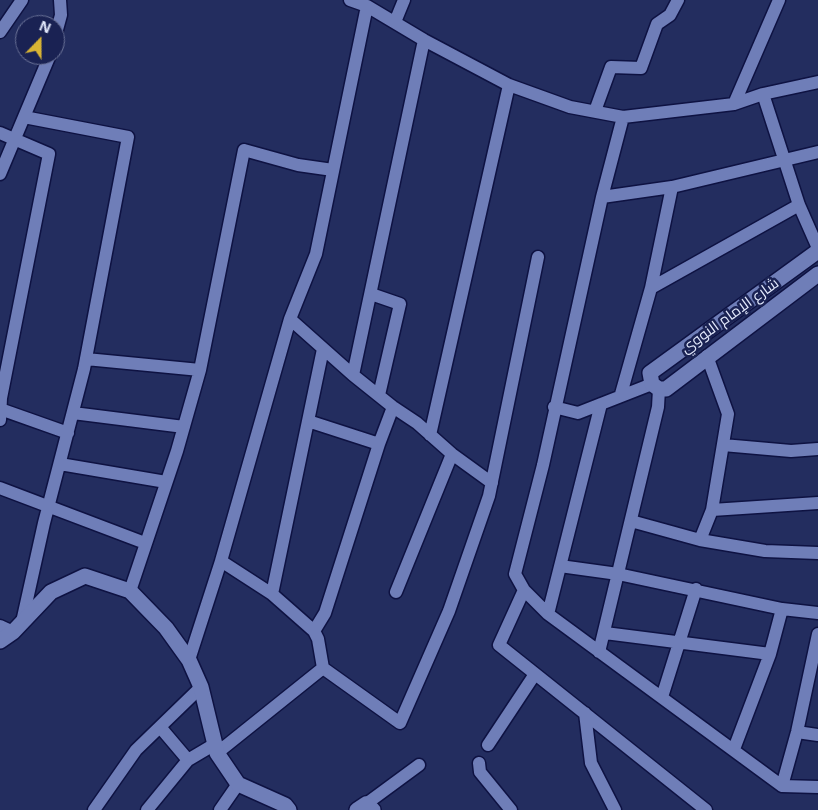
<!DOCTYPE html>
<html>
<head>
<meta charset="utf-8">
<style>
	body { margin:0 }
	#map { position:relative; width:818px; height:810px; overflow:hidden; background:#232d5f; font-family:"Open Sans",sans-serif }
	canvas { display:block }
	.north { position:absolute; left:15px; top:15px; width:50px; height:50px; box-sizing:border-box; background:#1a2253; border:1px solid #6a7297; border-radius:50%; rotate:22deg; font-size:14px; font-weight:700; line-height:20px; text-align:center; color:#e3e9fc }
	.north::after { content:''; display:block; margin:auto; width:18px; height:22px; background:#d8b434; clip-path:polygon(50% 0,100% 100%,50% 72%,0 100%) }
</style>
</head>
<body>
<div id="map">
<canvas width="818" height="810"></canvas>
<div class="north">N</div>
</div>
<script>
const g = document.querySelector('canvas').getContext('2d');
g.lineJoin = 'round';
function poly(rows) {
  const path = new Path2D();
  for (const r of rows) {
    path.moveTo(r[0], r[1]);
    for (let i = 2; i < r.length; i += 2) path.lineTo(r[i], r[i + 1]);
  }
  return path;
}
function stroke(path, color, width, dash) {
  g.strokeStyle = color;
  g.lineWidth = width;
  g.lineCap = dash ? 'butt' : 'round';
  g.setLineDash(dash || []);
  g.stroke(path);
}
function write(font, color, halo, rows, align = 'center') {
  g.font = font + ' "Open Sans",Cairo,sans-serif';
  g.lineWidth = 5;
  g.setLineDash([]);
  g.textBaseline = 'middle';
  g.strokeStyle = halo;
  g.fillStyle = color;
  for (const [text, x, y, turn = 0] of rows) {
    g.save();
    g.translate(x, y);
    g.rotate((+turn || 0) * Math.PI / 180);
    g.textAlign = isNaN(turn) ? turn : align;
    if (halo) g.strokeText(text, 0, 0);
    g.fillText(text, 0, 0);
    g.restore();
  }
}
const street = poly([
	[350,0,367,6,424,40,509,85,570,107,623,117,734,104,763,94,818,82],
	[367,6,316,254,290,319,353,375,393,407,417,423,452,454,492,483],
	[395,22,404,0],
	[0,32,22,0],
	[55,37,61,15,60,0],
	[763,94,799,205,818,248],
	[734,104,779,0],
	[595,111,611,67,641,68,657,24,670,15,678,0],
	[623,117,602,197,543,465,515,574,524,590,548,614,782,786,818,787],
	[0,133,49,154,1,398,0,420],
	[0,174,50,55],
	[602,197,672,187,818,152],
	[651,288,799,205],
	[371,294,400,304,379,395],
	[86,359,200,370],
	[353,375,424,40],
	[621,394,651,288,672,187],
	[554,407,578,413,652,384],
	[0,409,68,433],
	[73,413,184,427],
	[308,421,379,444],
	[430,435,509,85],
	[723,445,791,451,818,449],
	[60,464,166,482],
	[0,488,145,543],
	[712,510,818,503],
	[631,521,700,540,765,551,818,553],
	[700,540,712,510,728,414,707,356],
	[221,561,272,594,314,631],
	[560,566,618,574,782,609,818,613],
	[524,590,499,645,706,810],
	[130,591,177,451,200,370,244,150,298,165,333,170],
	[396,592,452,454],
	[272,594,323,349],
	[548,614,601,404],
	[22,622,44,523,84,369,128,137,24,117],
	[0,626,13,632],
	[605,633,770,654,734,749],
	[599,652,658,407,659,389],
	[770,654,782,609],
	[189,660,221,561,290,319],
	[323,668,400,723,449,611,489,496,538,257],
	[662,697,696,589],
	[585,713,591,763,615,810],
	[160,727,188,760],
	[797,732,818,735],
	[488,745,535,674],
	[217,753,323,668,318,639,314,631,325,613,379,444,393,407],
	[479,763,480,772,511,810],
	[782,786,797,732,818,634],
	[366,804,419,765],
	[94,810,136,750,201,687],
	[147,810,188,760,215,744],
	[220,810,238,784]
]);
const secondary = poly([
	[818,251,650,373,652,384,659,389,666,389,818,274],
	[0,641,13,632,51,592,85,576,130,591,166,628,189,660,201,687,217,753,238,784,285,805,289,810],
	[357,810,366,804,373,810]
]);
stroke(street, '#0e1242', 15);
stroke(secondary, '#0e1242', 18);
stroke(street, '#6f7eb8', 12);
stroke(secondary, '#6f7eb8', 15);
write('15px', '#e3e9fc', '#1a2253', [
	["شارع الإمام النووي",730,316,-36]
]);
</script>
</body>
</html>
